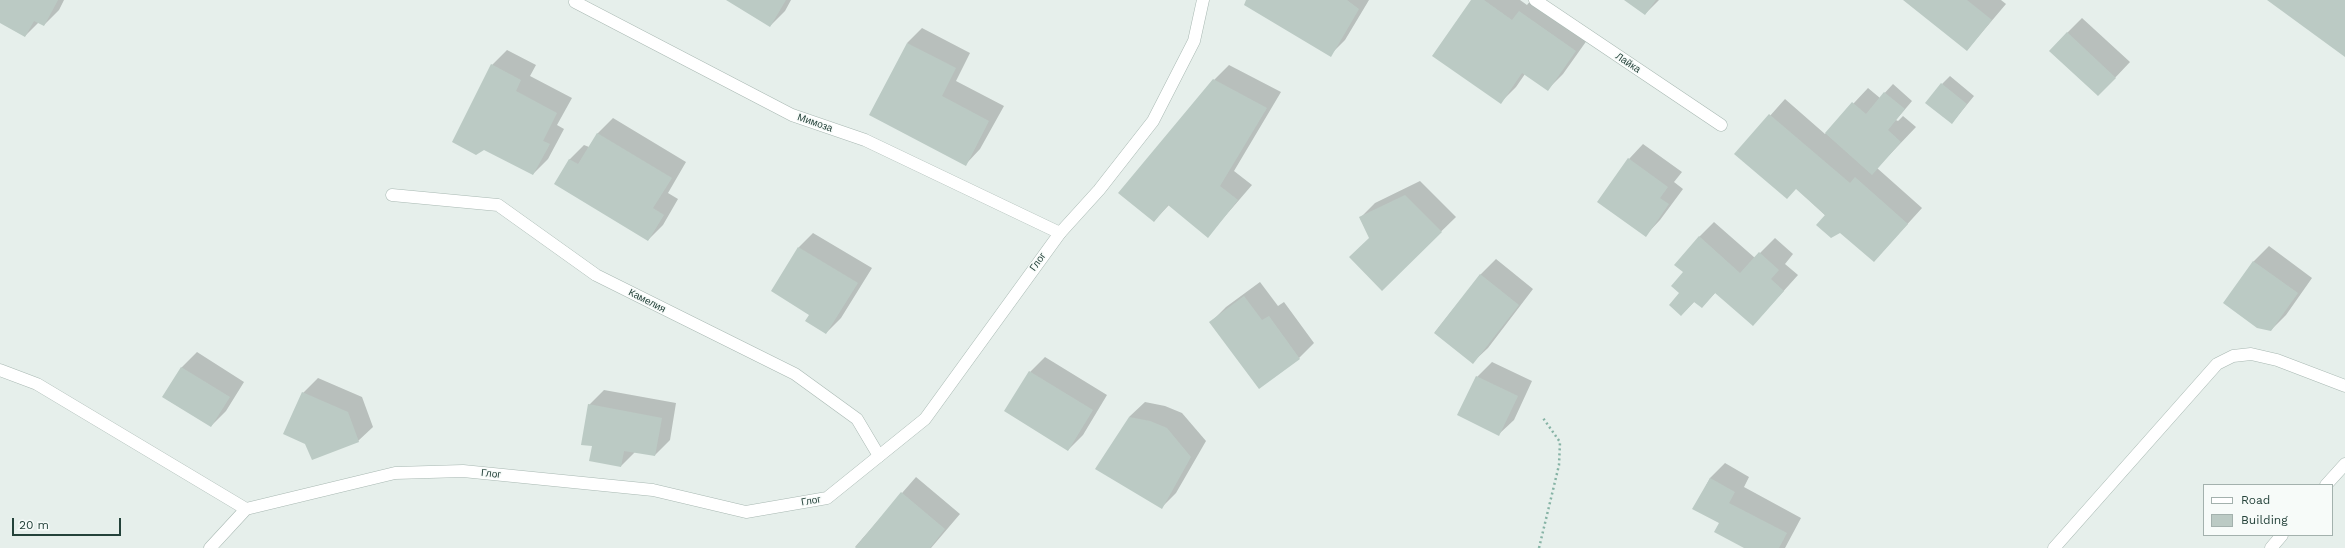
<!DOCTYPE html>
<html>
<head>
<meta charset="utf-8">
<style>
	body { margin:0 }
	#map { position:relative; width:2345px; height:548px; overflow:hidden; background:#e6efeb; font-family:"Work Sans",sans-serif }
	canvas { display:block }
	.legend { position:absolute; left:2203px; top:484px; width:130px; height:52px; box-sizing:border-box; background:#f7fbf9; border:1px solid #a3b1ad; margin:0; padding:5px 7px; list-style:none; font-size:12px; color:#24423a }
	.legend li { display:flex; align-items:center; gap:8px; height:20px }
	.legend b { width:20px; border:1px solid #a3b1ad }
	.scale { position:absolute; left:12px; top:518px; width:109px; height:18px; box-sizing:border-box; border:2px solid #24423a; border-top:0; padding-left:5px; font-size:12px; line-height:14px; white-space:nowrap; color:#24423a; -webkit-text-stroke:3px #f7fbf9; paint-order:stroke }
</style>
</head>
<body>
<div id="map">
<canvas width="2345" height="548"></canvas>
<ul class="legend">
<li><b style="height:5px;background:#fff"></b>Road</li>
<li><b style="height:11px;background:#bbcac4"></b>Building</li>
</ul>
<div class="scale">20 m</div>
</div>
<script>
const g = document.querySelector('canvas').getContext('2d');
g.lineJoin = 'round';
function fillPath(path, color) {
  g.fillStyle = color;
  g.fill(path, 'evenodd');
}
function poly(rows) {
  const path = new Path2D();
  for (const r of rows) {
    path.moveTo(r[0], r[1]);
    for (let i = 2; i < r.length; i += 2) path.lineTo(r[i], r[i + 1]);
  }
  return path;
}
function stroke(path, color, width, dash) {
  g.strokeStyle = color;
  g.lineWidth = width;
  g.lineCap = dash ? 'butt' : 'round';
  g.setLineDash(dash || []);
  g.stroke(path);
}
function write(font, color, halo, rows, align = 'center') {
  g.font = font + ' "Work Sans",sans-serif';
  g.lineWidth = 3;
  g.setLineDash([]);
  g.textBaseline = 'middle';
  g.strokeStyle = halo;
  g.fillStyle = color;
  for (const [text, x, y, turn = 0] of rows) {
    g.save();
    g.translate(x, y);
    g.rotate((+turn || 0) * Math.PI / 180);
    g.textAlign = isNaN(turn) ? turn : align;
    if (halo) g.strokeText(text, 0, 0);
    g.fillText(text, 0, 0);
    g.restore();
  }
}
fillPath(poly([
	[0,0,64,0,59,10,44,25,39,22,25,36,0,22],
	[728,0,791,0,785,11,770,26],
	[1247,0,1369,0,1345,40,1330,55],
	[1472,0,1520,0,1527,5,1531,0,1590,36,1563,74,1548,89,1525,74,1516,87,1501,102],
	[1626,0,1659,0,1645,14],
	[1905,0,2001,0,2006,4,1967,50],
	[2082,18,2130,62,2113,80,2067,33],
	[922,28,970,53,956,81,1004,106,980,149,966,164,907,43],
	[507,50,536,65,530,76,572,98,557,125,564,129,548,159,533,174,484,148,492,65],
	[1229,65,1281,92,1234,171,1252,185,1208,236,1169,205,1154,221,1214,80],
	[1950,76,1974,96,1952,123,1942,84],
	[1893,84,1912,101,1896,120,1898,121,1903,116,1916,127,1877,168,1922,208,1874,261,1796,188,1736,154,1785,99,1825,134,1868,88,1880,98],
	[613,118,686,162,668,193,678,199,663,225,648,240,569,160,584,145,589,147,598,133],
	[1643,144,1682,172,1674,182,1683,189,1660,220,1646,235,1629,159],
	[1420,181,1456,217,1382,289,1370,238,1360,218,1375,203],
	[1714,222,1755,258,1775,238,1793,254,1785,264,1798,275,1753,325,1716,292,1702,307,1695,301,1681,315,1681,293,1684,272,1699,237],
	[813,233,872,268,841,318,826,333,810,315,799,247],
	[2269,246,2312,278,2286,315,2271,330,2224,303,2254,261],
	[1496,259,1533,289,1488,348,1473,362,1435,332,1481,274],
	[1260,282,1278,306,1284,302,1314,343,1299,358,1211,322,1226,307],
	[197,352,244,382,226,411,211,426,163,397,182,367],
	[1045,357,1107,395,1083,435,1068,450,1030,372],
	[1492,362,1532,381,1514,420,1499,434,1477,377],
	[318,378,362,397,373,427,358,441,303,393],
	[604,390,676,403,670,440,655,455,635,452,621,466,593,446,589,405],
	[1145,402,1165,406,1182,413,1206,441,1176,493,1161,508,1129,417],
	[1725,463,1749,477,1744,487,1801,518,1785,548,1746,548,1720,523,1694,509,1710,478],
	[916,477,960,514,931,548,855,547]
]), '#0003');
fillPath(poly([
	[0,0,58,0,44,26,34,21,25,37,0,23],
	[726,0,786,0,770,27],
	[1246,0,1347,0,1359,9,1331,57,1244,5],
	[1471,0,1484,0,1512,20,1519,11,1576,51,1548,91,1522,73,1501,104,1432,56],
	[1624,0,1656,0,1645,15],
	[1903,0,1967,0,1992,20,1967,51],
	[2267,0,2345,0,2345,57],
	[2067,32,2116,78,2098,96,2049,51],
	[907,43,956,68,942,96,989,121,966,166,869,115],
	[491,64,521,80,516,91,557,113,543,141,550,144,533,175,484,150,476,155,452,142],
	[1213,79,1267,108,1220,186,1238,200,1208,238,1168,205,1154,222,1118,193],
	[1941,83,1967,104,1952,124,1925,103],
	[1884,92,1905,109,1888,130,1901,142,1872,175,1825,133,1852,102,1866,114],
	[1769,114,1850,183,1855,177,1908,224,1874,262,1840,233,1831,238,1816,225,1825,215,1796,189,1787,199,1734,154],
	[597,133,672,178,653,208,664,215,648,241,554,184,569,159,578,164],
	[1628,158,1668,187,1660,198,1669,204,1646,237,1597,202],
	[1405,195,1442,232,1382,291,1349,257,1369,238,1359,217],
	[1699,236,1740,273,1759,252,1779,270,1771,279,1784,291,1753,326,1715,293,1702,308,1694,302,1681,316,1669,305,1679,293,1671,286,1683,272,1674,265],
	[798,247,858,283,826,334,805,321,809,315,771,291],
	[2253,261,2298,293,2271,331,2257,328,2223,303],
	[1480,274,1519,305,1473,364,1434,333],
	[1244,296,1262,320,1269,316,1300,359,1259,389,1209,322],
	[181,367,230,397,211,427,162,397],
	[1029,371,1093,410,1068,451,1004,411],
	[1476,376,1518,396,1499,436,1457,415],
	[302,392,348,412,359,442,312,460,305,444,283,434],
	[588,404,662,418,655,456,624,451,621,467,589,461,592,446,581,445],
	[1129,417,1150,421,1167,428,1191,457,1162,509,1095,469],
	[1710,478,1735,492,1729,503,1787,533,1779,548,1744,548,1714,532,1719,523,1692,509],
	[901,492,945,529,930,548,855,548]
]), '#bbcac4');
const service = poly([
	[575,2,792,115,865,140,1060,233],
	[392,195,498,205,596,275,795,374,857,419,879,456],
	[2326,485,2345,464],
	[2054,548,2217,364,2233,356,2251,354,2277,360,2345,386],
	[2271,548,2282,535]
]);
const minor = poly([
	[1535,0,1721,125],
	[0,370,37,384,246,509],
	[210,548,246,509,395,473,463,471,653,490,746,512,827,498,925,419,1060,233,1099,190,1153,121,1194,41,1203,0]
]);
stroke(service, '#a8b8b2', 13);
stroke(minor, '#a8b8b2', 13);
stroke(poly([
	[1539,548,1559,465,1560,442,1543,418]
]), '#86b3a5', 2.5, [2, 3]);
stroke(service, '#fff', 12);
stroke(minor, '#fff', 12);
write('10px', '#24423a', '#f7fbf9', [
	["Лайка",1628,63,34],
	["Мимоза",815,123,19],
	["Глог",1038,262,-54],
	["Камелия",647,301,27],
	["Глог",491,474,6],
	["Глог",811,501,-10]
]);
</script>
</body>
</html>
